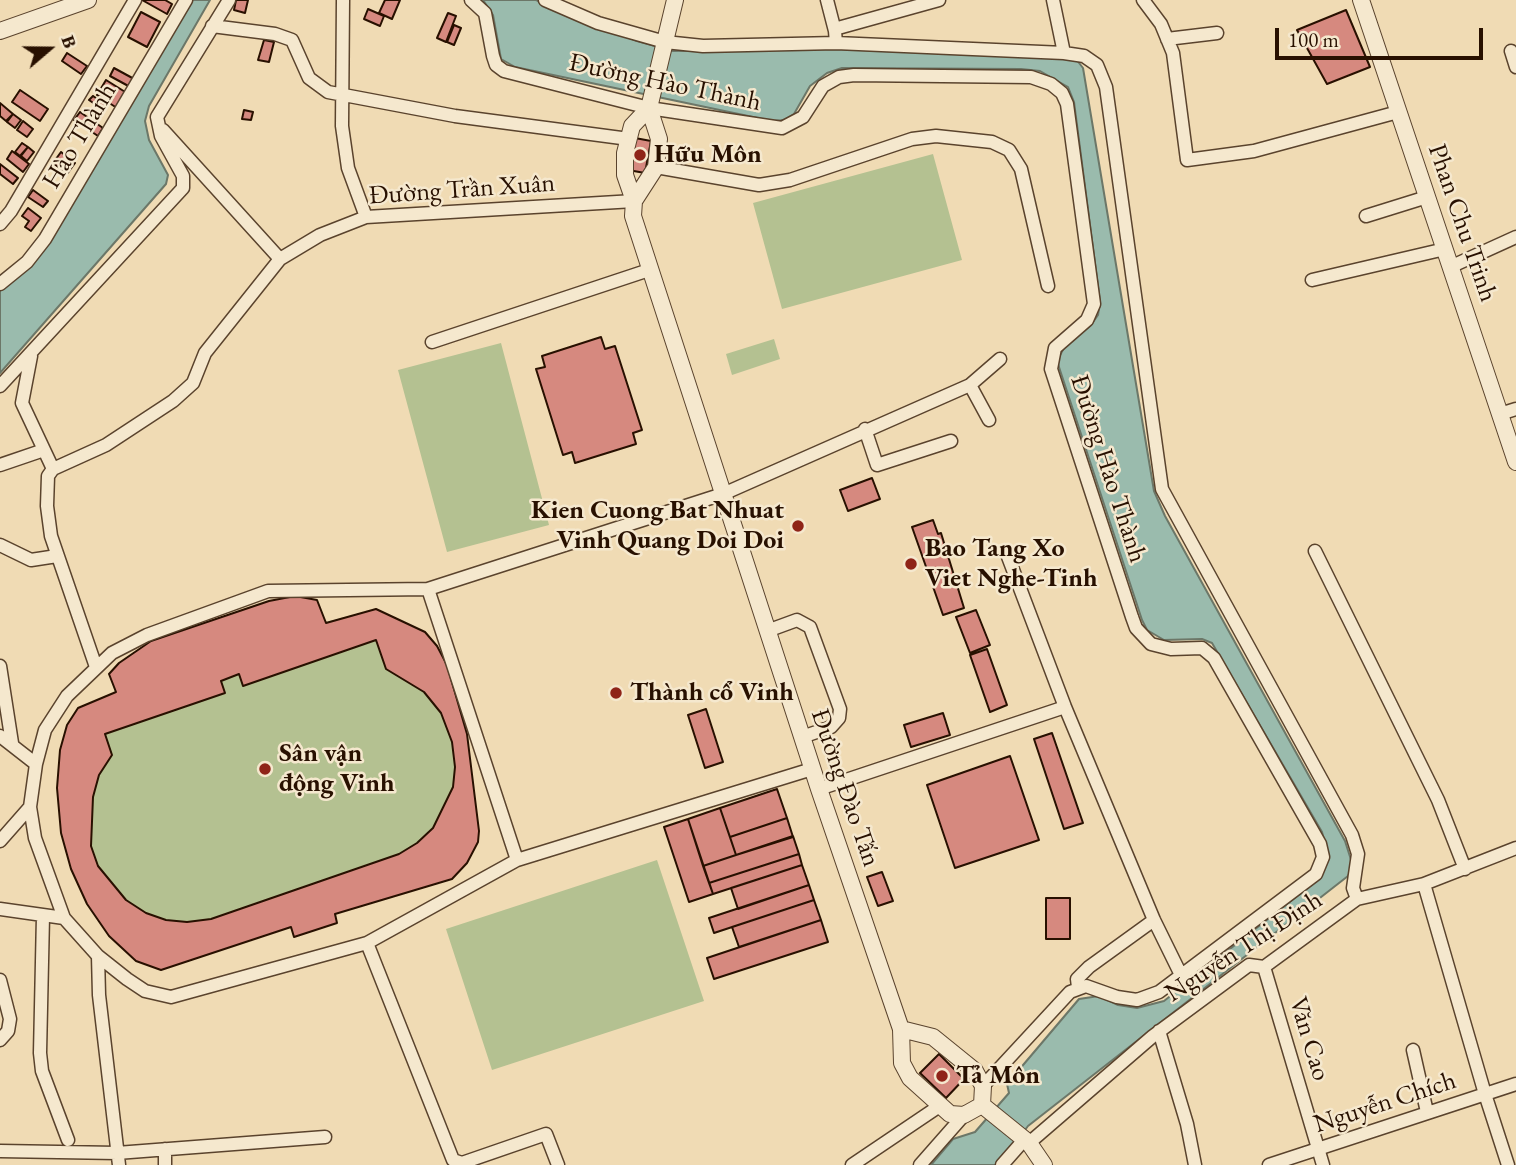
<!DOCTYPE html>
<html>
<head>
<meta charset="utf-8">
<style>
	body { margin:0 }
	#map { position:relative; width:1516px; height:1165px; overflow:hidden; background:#f0dbb4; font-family:"EB Garamond",serif }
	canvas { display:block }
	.north { position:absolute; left:14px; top:14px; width:70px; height:70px; -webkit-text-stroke:5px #f5e8ce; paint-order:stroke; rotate:70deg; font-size:19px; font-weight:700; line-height:28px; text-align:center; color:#281000 }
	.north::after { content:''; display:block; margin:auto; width:24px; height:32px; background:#281000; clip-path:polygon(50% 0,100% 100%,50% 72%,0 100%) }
	.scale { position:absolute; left:1275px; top:28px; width:208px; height:32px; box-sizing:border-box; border:4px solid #281000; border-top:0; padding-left:9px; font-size:21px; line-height:24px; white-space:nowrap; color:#281000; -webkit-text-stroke:5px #f5e8ce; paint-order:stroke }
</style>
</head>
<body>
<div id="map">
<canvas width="1516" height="1165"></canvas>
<div class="north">B</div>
<div class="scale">100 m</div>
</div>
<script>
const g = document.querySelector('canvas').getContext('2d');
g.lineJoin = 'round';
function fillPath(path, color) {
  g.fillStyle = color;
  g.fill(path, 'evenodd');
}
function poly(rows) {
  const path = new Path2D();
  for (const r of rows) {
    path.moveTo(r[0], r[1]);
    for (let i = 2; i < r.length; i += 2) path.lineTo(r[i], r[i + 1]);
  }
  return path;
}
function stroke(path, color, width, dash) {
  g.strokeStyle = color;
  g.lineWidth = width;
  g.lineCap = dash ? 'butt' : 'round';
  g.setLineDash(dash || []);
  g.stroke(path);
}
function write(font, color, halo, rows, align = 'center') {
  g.font = font + ' "EB Garamond",serif';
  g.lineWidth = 5;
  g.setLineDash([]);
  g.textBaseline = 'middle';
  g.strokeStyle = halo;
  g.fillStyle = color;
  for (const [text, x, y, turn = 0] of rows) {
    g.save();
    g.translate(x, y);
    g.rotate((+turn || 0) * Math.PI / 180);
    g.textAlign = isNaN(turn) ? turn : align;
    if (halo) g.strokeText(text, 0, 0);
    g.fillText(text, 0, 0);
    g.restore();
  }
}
fillPath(poly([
	[933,154,962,260,782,309,753,203],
	[774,339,780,359,732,375,726,354],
	[501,343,549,525,447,552,398,370],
	[295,596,317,600,326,622,376,609,425,632,437,646,447,665,467,735,479,831,478,842,452,879,336,914,337,923,294,937,291,927,161,970,136,961,109,936,87,904,71,869,61,833,57,788,60,750,67,725,78,708,115,692,109,674,119,663,151,641,269,601],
	[657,860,704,1001,492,1070,446,929]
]), '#b4c191');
const water = poly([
	[191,0,210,0,149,106,145,121,149,140,168,175,166,184,0,373,0,290,18,275,191,0],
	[483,0,536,0,637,41,673,51,835,49,1076,59,1083,68,1154,491,1165,516,1345,841,1353,866,1348,876,1028,1126,999,1165,931,1165,953,1139,975,1132,1009,1093,1007,1084,1079,999,1099,996,1118,1005,1137,1008,1164,1001,1320,878,1329,858,1322,832,1212,643,1202,639,1164,640,1147,630,1142,620,1057,361,1066,344,1091,325,1098,315,1100,302,1074,102,1068,87,1040,71,1021,69,842,68,827,73,810,86,794,114,785,120,772,121,515,67,501,59,493,15,483,0]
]);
fillPath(water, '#9abbad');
stroke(water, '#6c7768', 2);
const building = poly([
	[142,0,165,0,172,4,167,14,142,0],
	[236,0,248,0,245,13,234,10,236,0],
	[385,0,400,0,392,19,379,13,385,0],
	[368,9,384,16,380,26,364,19,368,9],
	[1346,10,1370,67,1327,84,1297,30,1346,10],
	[141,12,160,22,147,47,128,37,141,12],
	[448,13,456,16,446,42,437,38,448,13],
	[454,25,461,28,454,45,447,42,454,25],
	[264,40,274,42,269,62,258,60,264,40],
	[67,53,87,66,81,74,62,61,67,53],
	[114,68,136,80,132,88,110,76,114,68],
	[106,80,130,95,120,110,97,95,106,80],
	[20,90,48,109,40,121,12,102,20,90],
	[93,96,106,105,102,109,89,100,93,96],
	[0,103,13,114,6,121,0,116,0,103],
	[244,110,253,112,251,120,242,119,244,110],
	[80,112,103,128,98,136,74,120,80,112],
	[13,114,21,120,15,128,7,122,13,114],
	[23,121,33,129,27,137,17,130,23,121],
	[635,138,651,141,645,173,628,170,635,138],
	[22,143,28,147,20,156,15,152,22,143],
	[28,147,34,152,27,161,21,156,28,147],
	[12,151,29,164,23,172,7,159,12,151],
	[61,152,75,163,67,174,53,163,61,152],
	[0,164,18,178,13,184,0,174,0,164],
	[33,190,48,201,43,207,28,197,33,190],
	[28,208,41,218,31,231,25,227,29,221,22,216,28,208],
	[601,337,605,349,615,346,642,430,633,433,636,444,575,463,572,452,563,455,536,369,545,367,542,356,601,337],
	[872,478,880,499,848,511,840,490,872,478],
	[933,520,938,534,941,533,964,608,943,615,912,527,933,520],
	[295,596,317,600,326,623,376,609,425,632,437,646,447,665,467,734,479,831,478,842,467,863,452,879,335,914,337,923,294,937,291,927,161,970,136,961,109,936,87,904,71,869,61,833,57,788,60,750,67,725,78,708,116,692,109,674,119,663,151,641,269,601,295,596],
	[376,640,386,669,424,692,441,713,452,742,455,767,453,787,433,828,417,843,399,854,211,919,187,922,166,920,146,913,126,900,98,866,91,846,93,797,99,775,112,755,105,734,225,693,221,681,239,674,243,686,376,640],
	[976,610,990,645,970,653,956,617,976,610],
	[987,649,1007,705,990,712,970,655,987,649],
	[706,709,723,762,705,768,688,715,706,709],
	[943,713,950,735,911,747,904,725,943,713],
	[1052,733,1083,823,1064,829,1034,739,1052,733],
	[1010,756,1039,840,955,868,927,785,1010,756],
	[777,789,787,818,730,837,720,808,777,789],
	[720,808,736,855,703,866,688,819,720,808],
	[787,818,793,837,736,855,730,837,787,818],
	[688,819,713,894,689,902,664,827,688,819],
	[793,836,799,854,709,883,703,866,793,836],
	[799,854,802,865,713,894,709,883,799,854],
	[802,865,809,885,738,909,731,888,802,865],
	[882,872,893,901,878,906,867,877,882,872],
	[809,885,814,900,714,933,709,918,809,885],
	[1046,898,1070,898,1070,939,1046,939,1046,898],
	[814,900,821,920,739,947,732,927,814,900],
	[821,920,828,942,714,979,707,958,821,920],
	[939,1054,964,1079,946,1098,920,1073,939,1054]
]);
fillPath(building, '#d6897f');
stroke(building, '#281000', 2);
const minor = poly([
	[343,0,342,126,348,168,366,217],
	[471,0,485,13,493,56,496,65,504,71,649,108,782,128,803,117,823,86,839,77,854,75,1031,77,1051,84,1062,93,1067,104,1094,304,1087,320,1055,348,1051,369,1132,617,1136,628,1151,644,1171,649,1202,648,1214,658,1320,844,1323,857,1316,874,1159,992,1137,1000,1117,997,1086,986,1070,992,983,1086],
	[545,0,598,23,665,42,703,46,836,43,1064,53,1084,56,1097,65,1106,87,1162,489,1352,835,1358,854,1353,888,1357,899],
	[827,0,835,31],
	[1053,0,1064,53],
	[1143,0,1161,24,1173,53,1187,160,1254,151,1398,112],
	[212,26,275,34,292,40,309,78,328,92,455,116,629,139],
	[1167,39,1217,33],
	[836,43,835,31,838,28,939,0],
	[1511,51,1516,67],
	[163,130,280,259],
	[656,167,759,185,790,180,912,139,936,136,992,142,1009,150,1021,169,1048,286],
	[1366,216,1427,197],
	[0,224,11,211,135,0],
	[1450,267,1516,237],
	[1312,280,1445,249],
	[0,284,27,262,45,239,186,0],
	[432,342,649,270],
	[31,356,22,403,53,469],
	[970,385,989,420],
	[0,386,183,188,183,176,161,136,157,117,229,0],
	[1500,414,1516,409],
	[865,429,877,465,951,441],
	[0,465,44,450],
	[0,545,31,560,57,556],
	[1315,551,1438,800,1465,869],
	[1007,554,1065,707,1154,920,1182,977],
	[428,589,517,860],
	[767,631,797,620,810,627,840,709,839,718,831,727,802,737],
	[0,666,12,743],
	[96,667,51,536,47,506,48,476,53,469,106,445,173,401,193,383,205,353,280,259,320,235,366,217,634,201],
	[0,736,36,764],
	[812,769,517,860,367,943,171,997,145,991,127,979,98,956,64,918,35,838,30,807,36,764,45,730,67,696,112,653,147,635,268,591,428,589,723,494,970,385,1000,359],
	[819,789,1065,707],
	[0,841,30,807],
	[1424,884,1485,1094,1508,1165],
	[0,909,64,918],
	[43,916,40,1053,42,1071,68,1140],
	[367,943,453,1160,462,1163,546,1134,558,1165],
	[98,956,99,995,119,1165],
	[1264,967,1323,1165],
	[0,980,10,1019,8,1031,0,1040],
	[1078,987,1077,979,1089,967,1154,920],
	[1159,1031,1187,1124,1195,1165],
	[1413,1050,1427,1112],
	[1029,1143,1153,1036,1249,965,1264,967,1357,899,1424,884,1516,848],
	[165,1149,165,1165],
	[0,1151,117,1153,325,1137],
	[852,1165,938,1107],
	[920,1165,964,1115],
	[1002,1165,1024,1140],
	[1269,1165,1516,1084]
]);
const tertiary = poly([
	[675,0,649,108,632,126,625,153,625,175,634,201,633,216,819,789,901,1029,902,1063,910,1078,950,1114,964,1115,982,1105],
	[1361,0,1516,462],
	[0,31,88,0],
	[634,201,656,167,659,139,649,108],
	[901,1029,933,1037,975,1071,983,1086,982,1105],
	[982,1105,1029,1143,1044,1165]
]);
stroke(minor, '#5a432d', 15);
stroke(tertiary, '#5a432d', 18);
stroke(minor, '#f5e8ce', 12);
stroke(tertiary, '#f5e8ce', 16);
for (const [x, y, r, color] of [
	[640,155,7,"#8f2418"],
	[798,526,7,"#8f2418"],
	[911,564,7,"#8f2418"],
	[616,693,7,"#8f2418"],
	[265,769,7,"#8f2418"],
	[942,1076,7,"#8f2418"]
]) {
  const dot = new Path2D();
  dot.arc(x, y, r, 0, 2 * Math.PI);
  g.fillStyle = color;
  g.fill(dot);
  stroke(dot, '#f5e8ce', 2.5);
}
write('26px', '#281000', '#f5e8ce', [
	["Đường Hào Thành",665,83,12],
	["Hào Thành",80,136,-59],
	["Đường Trần Xuân",462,190,-4],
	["Phan Chu Trinh",1462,223,71],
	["Đường Hào Thành",1108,469,72],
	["Đường Đào Tấn",845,788,71],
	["Nguyễn Thị Định",1244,947,-33],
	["Văn Cao",1309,1039,73],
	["Nguyễn Chích",1385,1103,-18]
]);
write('bold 26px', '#281000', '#f5e8ce', [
	["Hữu Môn",654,155],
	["Kien Cuong Bat Nhuat",784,511,"right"],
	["Vinh Quang Doi Doi",784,541,"right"],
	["Bao Tang Xo",925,549],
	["Viet Nghe-Tinh",925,579],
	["Thành cổ Vinh",630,693],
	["Sân vận",279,754],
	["động Vinh",279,784],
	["Tả Môn",956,1076]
], 'left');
</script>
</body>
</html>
